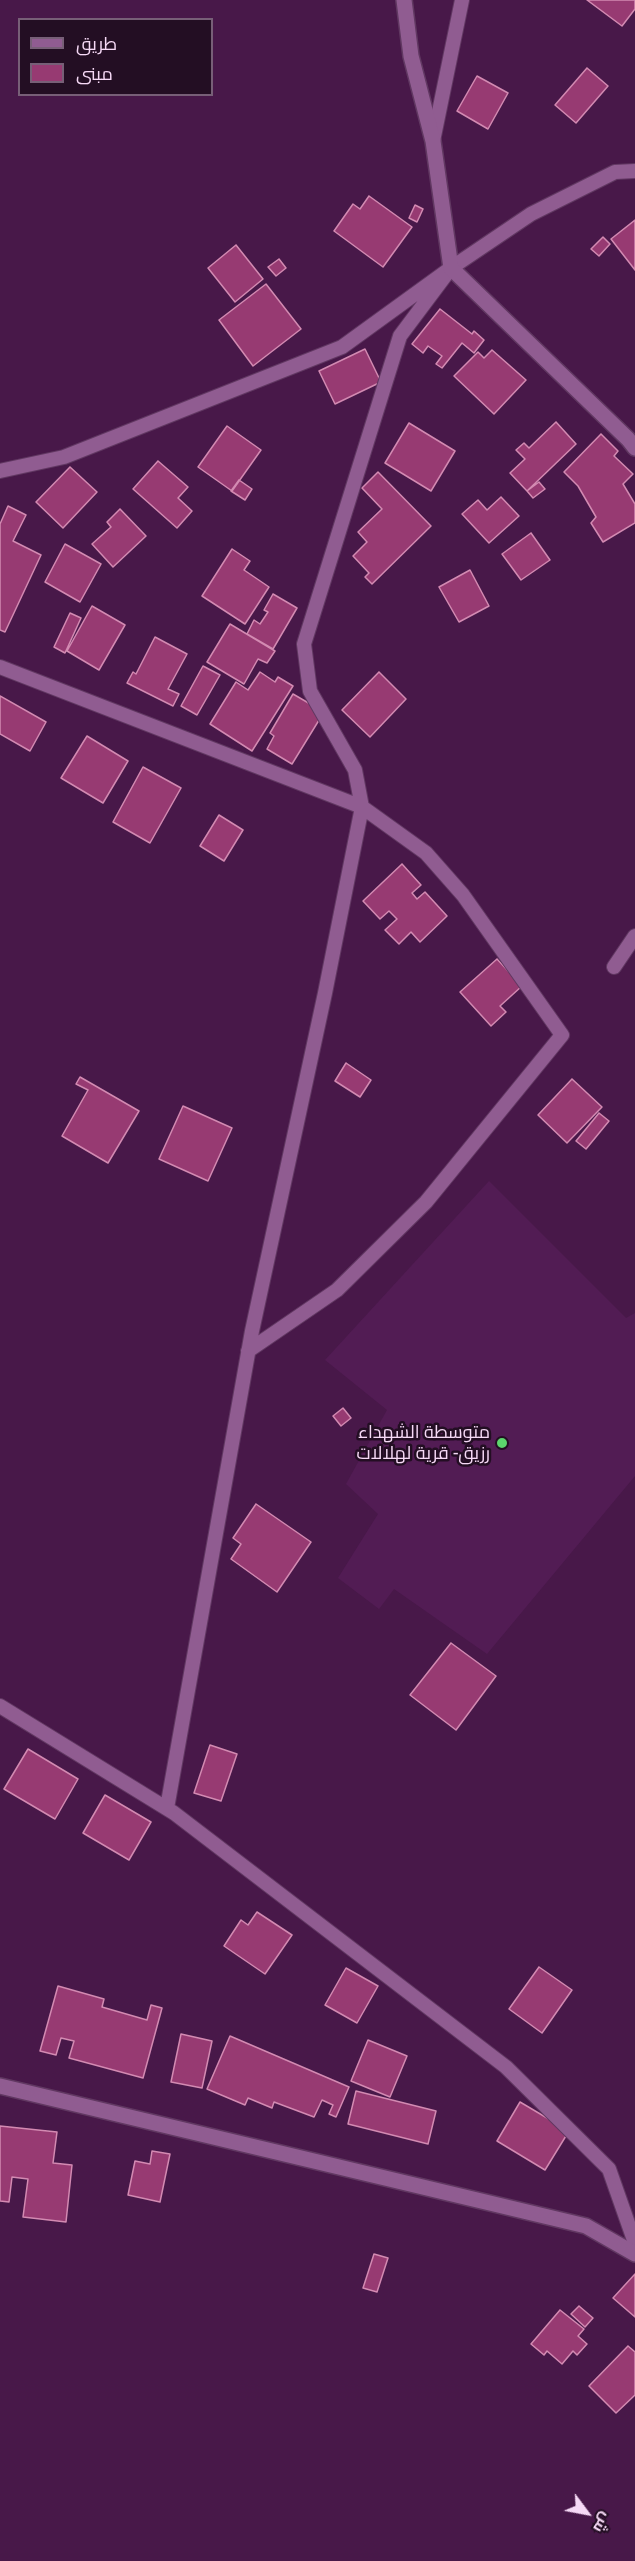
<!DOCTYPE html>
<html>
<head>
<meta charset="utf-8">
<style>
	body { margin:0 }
	#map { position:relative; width:635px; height:2561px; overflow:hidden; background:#481849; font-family:Roboto,Cairo,sans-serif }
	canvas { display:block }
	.legend { position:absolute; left:18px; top:18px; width:195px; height:78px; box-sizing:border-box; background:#230e23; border:2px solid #775f77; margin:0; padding:8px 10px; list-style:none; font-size:18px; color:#f6d9f6 }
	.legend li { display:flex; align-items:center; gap:12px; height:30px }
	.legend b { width:30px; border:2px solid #775f77 }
	.north { position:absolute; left:557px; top:2483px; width:60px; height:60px; -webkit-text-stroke:4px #230e23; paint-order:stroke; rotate:122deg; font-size:16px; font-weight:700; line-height:24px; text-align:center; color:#f6d9f6 }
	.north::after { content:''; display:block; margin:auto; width:21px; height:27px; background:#f6d9f6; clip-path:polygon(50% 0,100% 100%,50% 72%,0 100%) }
</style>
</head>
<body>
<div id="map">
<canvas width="635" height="2561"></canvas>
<ul class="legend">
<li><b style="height:8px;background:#905c91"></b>طريق</li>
<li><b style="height:16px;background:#973a72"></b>مبنى</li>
</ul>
<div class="north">ش</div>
</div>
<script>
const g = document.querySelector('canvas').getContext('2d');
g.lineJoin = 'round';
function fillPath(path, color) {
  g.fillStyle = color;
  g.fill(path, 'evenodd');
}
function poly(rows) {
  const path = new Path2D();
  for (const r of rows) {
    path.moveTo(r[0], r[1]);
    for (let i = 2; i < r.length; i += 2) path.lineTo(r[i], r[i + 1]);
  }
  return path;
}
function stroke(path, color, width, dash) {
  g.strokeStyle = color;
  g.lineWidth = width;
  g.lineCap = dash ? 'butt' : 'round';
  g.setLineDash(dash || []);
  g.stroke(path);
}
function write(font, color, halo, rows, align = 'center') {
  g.font = font + ' Roboto,Cairo,sans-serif';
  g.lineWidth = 5;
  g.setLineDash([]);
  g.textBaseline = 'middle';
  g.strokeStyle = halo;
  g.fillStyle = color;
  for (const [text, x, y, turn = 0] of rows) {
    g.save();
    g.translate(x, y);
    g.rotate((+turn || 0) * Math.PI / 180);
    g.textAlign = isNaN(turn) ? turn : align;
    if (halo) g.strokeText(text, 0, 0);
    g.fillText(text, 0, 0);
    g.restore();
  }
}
fillPath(poly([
	[489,1181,626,1318,635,1313,635,1476,487,1654,394,1589,379,1609,338,1578,378,1514,346,1484,387,1410,325,1360]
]), '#521c54');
const building = poly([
	[587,0,635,0,635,9,622,26,587,0],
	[587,68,608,86,576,123,555,105,587,68],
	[477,76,508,93,488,129,457,111,477,76],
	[369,196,412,227,383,267,334,231,353,204,360,209,369,196],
	[415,205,423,209,417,222,409,218,415,205],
	[635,220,635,270,611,239,635,220],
	[603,237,610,244,599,256,591,249,603,237],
	[236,245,263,279,235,302,208,268,236,245],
	[279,259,286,268,276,276,268,267,279,259],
	[266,284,301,329,253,366,219,320,266,284],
	[440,309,472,334,474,331,484,340,474,353,462,343,442,368,436,364,442,356,428,346,423,353,412,344,440,309],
	[365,349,381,382,335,404,319,371,365,349],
	[492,350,526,380,494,414,454,376,478,352,484,358,492,350],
	[556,422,576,444,527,491,510,473,525,459,516,450,524,443,529,448,556,422],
	[409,423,455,451,431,491,385,463,409,423],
	[227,426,261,450,232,491,198,467,227,426],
	[601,434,618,451,614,456,633,474,623,484,635,504,635,523,603,542,591,523,596,517,578,486,564,472,601,434],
	[158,461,188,487,178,498,192,511,177,528,133,489,158,461],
	[70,467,97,492,63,528,36,502,70,467],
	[378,472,431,526,372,584,365,577,369,573,353,556,367,542,358,532,382,509,362,488,378,472],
	[239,480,252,489,245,500,231,491,239,480],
	[539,482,545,489,533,498,527,491,539,482],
	[501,497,519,516,489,543,462,514,478,500,487,510,501,497],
	[8,506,26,515,13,541,41,555,5,632,0,630,0,524,8,506],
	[120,509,146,536,113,567,92,544,111,527,107,522,120,509],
	[531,533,550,560,521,580,502,554,531,533],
	[65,544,101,564,80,602,45,582,65,544],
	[232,549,250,561,244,570,269,587,245,624,202,596,232,549],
	[470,570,489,606,459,622,439,587,470,570],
	[273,594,297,608,273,649,247,634,254,620,260,624,268,612,264,610,273,594],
	[92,606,125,625,99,670,67,651,92,606],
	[70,613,81,618,65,653,54,647,70,613],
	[230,624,275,651,267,663,258,659,244,684,207,662,230,624],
	[155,637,187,654,168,689,179,694,173,706,127,683,133,672,136,674,155,637],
	[203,666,220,675,197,715,181,706,203,666],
	[260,672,275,682,278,677,293,686,252,751,210,724,236,682,248,690,260,672],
	[379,672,406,699,370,737,342,710,379,672],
	[293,694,324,712,292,764,267,749,274,736,270,733,293,694],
	[0,696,46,722,30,751,0,734,0,696],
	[87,736,128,761,103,803,61,778,87,736],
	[143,767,181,788,150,843,113,822,143,767],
	[219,815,243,830,224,861,200,846,219,815],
	[402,864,421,885,412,893,417,899,425,892,447,916,420,942,411,932,399,944,385,930,397,919,389,911,380,919,363,901,402,864],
	[497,959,522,986,500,1006,506,1012,491,1026,460,992,497,959],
	[346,1063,371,1080,360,1097,335,1081,346,1063],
	[80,1077,139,1111,108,1163,62,1136,88,1090,76,1084,80,1077],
	[572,1079,602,1107,567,1143,538,1115,572,1079],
	[183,1106,232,1128,208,1181,159,1159,183,1106],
	[599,1113,609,1121,586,1149,576,1141,599,1113],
	[343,1408,351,1418,341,1426,333,1416,343,1408],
	[256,1504,311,1542,277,1592,231,1559,241,1544,233,1538,256,1504],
	[451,1643,496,1676,456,1730,410,1695,451,1643],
	[210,1745,237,1754,221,1801,194,1793,210,1745],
	[28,1749,78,1779,55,1819,4,1789,28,1749],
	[105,1795,151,1822,129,1860,83,1833,105,1795],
	[257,1912,292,1935,265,1974,224,1946,241,1920,248,1925,257,1912],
	[539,1967,572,1990,542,2033,509,2009,539,1967],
	[346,1968,378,1986,357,2023,325,2005,346,1968],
	[58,1986,104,1999,102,2007,147,2020,151,2005,162,2008,143,2078,69,2058,74,2041,61,2038,56,2055,40,2051,58,1986],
	[181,2034,212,2041,202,2088,171,2082,181,2034],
	[230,2036,349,2087,336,2117,329,2114,333,2105,322,2100,314,2117,274,2102,272,2108,248,2098,245,2105,207,2089,230,2036],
	[368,2040,407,2056,390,2097,351,2081,368,2040],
	[356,2091,436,2111,428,2144,348,2124,356,2091],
	[520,2102,569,2131,545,2170,497,2141,520,2102],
	[0,2126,57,2132,53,2163,72,2165,66,2222,23,2217,28,2179,12,2177,9,2202,0,2201,0,2126],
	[152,2151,170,2154,160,2202,128,2195,135,2161,150,2164,152,2151],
	[374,2254,388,2258,377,2292,363,2288,374,2254],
	[635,2274,635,2317,613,2298,635,2274],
	[579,2306,593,2318,585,2327,571,2314,579,2306],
	[560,2310,584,2329,578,2336,587,2344,577,2355,573,2351,562,2364,547,2351,544,2355,531,2344,560,2310],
	[628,2346,635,2352,635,2395,616,2413,589,2386,628,2346]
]);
fillPath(building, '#973a72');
stroke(building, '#d38ab2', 1.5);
const street = poly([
	[433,141,462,0],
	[0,471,64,457,342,347,451,268,531,214,615,172,635,171],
	[0,667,362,807,426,853,463,895,562,1035,426,1202,337,1290,248,1351],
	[614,967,635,936],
	[0,1706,174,1813,506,2067,609,2169,635,2243],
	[167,1808,252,1331,325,993,362,807,355,770,310,691,304,644,400,336,451,268]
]);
const secondary = poly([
	[404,0,411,56,433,141,451,268,628,439,635,448],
	[0,2086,586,2226,635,2254]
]);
stroke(street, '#613862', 16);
stroke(secondary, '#613862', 18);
stroke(street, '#905c91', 14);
stroke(secondary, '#905c91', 15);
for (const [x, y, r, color] of [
	[502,1443,6,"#5cd56d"]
]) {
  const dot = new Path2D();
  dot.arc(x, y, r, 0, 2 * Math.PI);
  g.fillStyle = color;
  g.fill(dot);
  stroke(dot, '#230e23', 2);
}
write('18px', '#f6d9f6', '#230e23', [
	["متوسطة الشهداء",490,1433],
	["رزيق- قرية لهلالات",490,1454]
], 'right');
</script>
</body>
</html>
